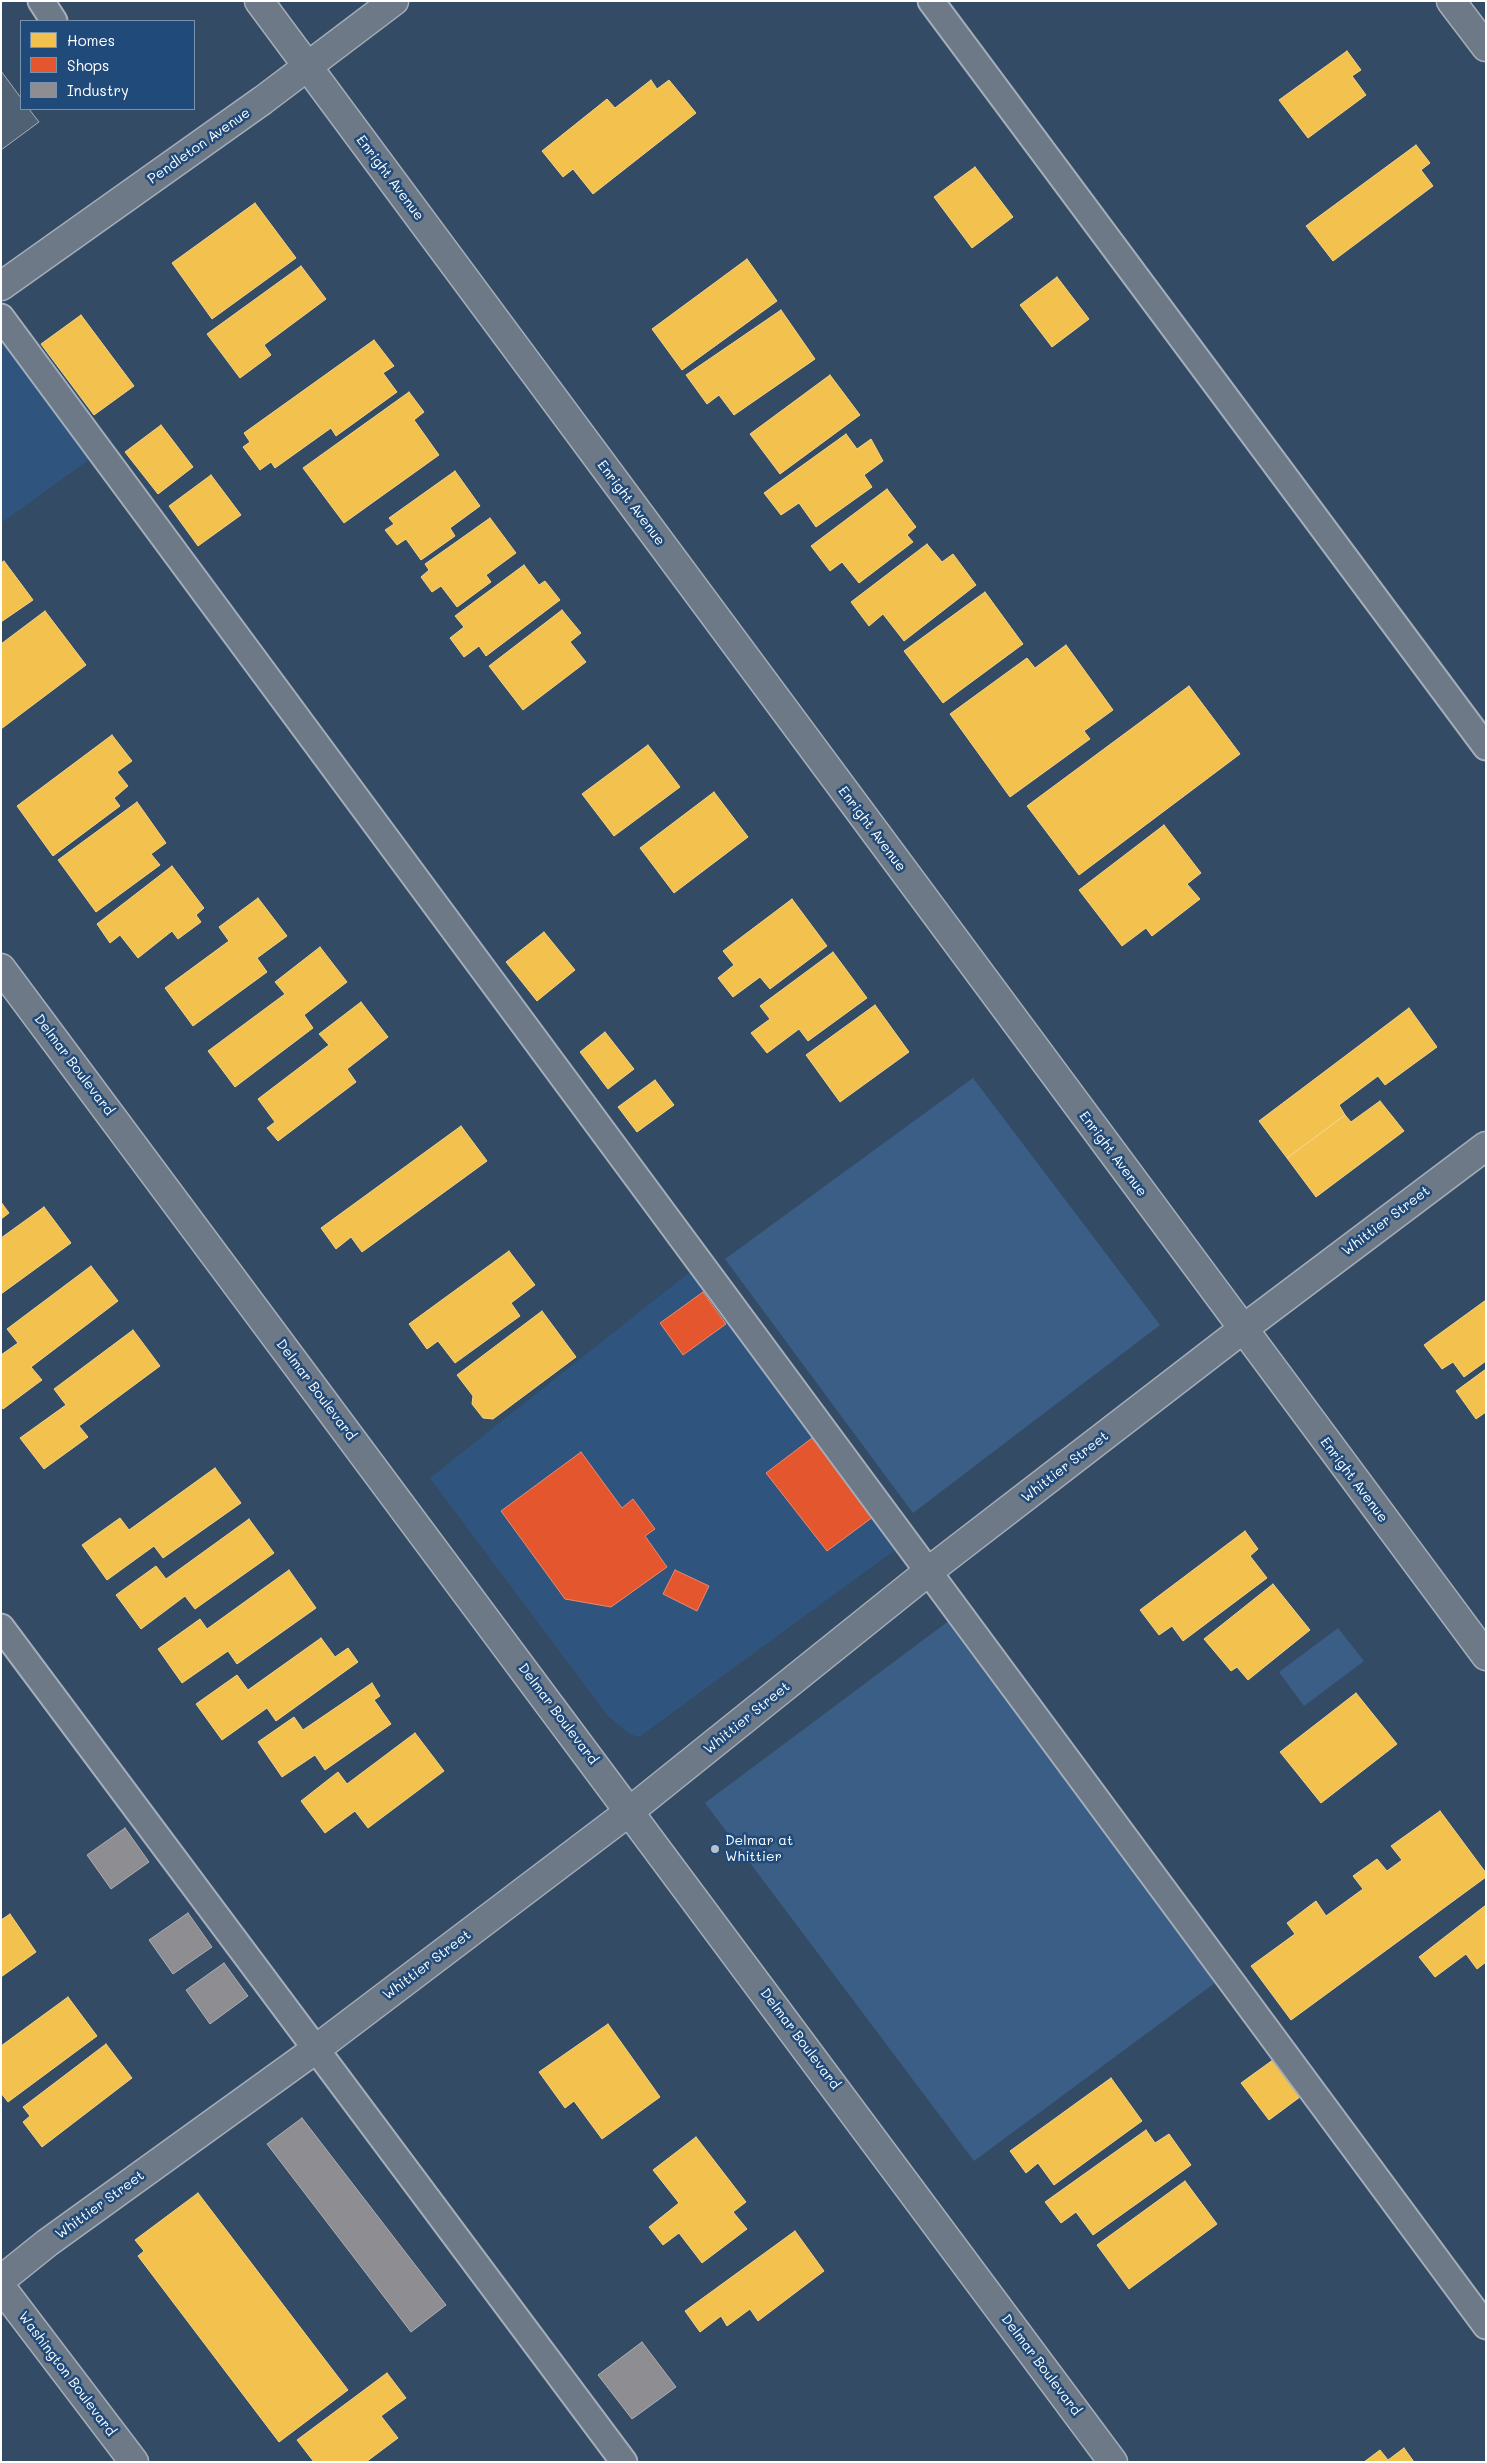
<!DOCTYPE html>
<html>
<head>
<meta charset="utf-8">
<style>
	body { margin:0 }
	#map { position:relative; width:1487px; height:2463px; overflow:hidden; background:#344b65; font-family:Mali,sans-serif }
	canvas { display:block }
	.frame { position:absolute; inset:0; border:2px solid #fff; pointer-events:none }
	.legend { position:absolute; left:20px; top:20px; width:175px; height:90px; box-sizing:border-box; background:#1f4a7a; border:1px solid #7992af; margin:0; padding:6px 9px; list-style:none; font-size:15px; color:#fff }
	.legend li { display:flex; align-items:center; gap:10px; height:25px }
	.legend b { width:25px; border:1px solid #7992af }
</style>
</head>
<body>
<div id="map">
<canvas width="1487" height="2463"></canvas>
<div class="frame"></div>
<ul class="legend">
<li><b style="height:14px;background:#f2c14e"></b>Homes</li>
<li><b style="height:14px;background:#e4572e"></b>Shops</li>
<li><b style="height:14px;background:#8d8d92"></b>Industry</li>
</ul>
</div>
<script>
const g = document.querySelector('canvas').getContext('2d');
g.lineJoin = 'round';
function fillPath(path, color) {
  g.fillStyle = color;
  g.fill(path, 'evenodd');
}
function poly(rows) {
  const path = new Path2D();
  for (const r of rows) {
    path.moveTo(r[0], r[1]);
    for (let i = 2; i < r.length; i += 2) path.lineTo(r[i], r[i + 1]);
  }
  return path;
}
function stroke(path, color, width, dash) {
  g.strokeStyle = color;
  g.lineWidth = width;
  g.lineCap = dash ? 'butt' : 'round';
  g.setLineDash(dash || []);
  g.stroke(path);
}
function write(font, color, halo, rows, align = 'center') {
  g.font = font + ' Mali,sans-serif';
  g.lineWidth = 5;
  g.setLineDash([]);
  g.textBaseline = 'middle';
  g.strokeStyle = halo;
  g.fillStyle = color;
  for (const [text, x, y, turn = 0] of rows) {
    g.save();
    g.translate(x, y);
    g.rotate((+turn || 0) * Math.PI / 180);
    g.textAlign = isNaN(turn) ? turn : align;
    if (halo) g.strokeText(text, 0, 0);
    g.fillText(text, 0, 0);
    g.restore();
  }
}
fillPath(poly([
	[21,322,108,446,1,523,1,336],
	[695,1268,899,1547,639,1737,630,1734,608,1716,430,1478]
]), '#2f557f');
fillPath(poly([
	[973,1078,1160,1325,913,1513,725,1259],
	[954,1617,1223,1977,974,2161,705,1803],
	[1338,1628,1364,1661,1304,1706,1279,1672]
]), '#3b5e86');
const homes = poly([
	[1347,51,1361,70,1352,76,1366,95,1308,138,1279,100,1347,51],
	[651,80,657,89,669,80,696,113,593,194,573,169,563,177,542,151,607,99,615,108,651,80],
	[1416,145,1430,163,1421,170,1433,186,1333,261,1306,226,1416,145],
	[975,167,1013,217,972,248,934,197,975,167],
	[255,203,296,258,212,319,172,263,255,203],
	[747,259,777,301,682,370,652,329,747,259],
	[301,266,326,299,264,345,271,355,240,378,207,334,301,266],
	[1057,277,1089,319,1052,347,1020,305,1057,277],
	[781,310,815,359,734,415,719,395,707,404,686,375,781,310],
	[81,315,134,386,94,415,41,344,81,315],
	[374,340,394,366,383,373,397,392,336,436,331,428,275,468,271,462,260,470,243,447,250,442,244,433,374,340],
	[830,375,860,415,780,474,750,434,830,375],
	[409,392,424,412,414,420,439,455,344,523,303,468,409,392],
	[161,425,193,467,158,494,125,452,161,425],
	[846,434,857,449,871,439,883,461,864,475,872,487,816,527,799,503,781,515,764,493,846,434],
	[455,471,480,506,450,528,455,536,421,560,406,539,397,545,385,530,394,524,389,518,455,471],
	[211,475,241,515,198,546,169,506,211,475],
	[887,489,916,527,907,535,913,542,859,583,842,562,830,571,811,546,887,489],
	[490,518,516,553,486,575,491,582,457,607,441,586,432,592,421,577,429,570,425,564,490,518],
	[927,544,942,562,953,554,976,585,904,641,883,614,869,626,851,602,927,544],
	[4,561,33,600,1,622,1,563,4,561],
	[524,565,539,585,545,581,560,600,486,656,479,646,464,657,450,638,464,627,455,616,524,565],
	[985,592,1023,644,943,703,904,651,985,592],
	[562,610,581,633,570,642,586,662,523,710,489,666,562,610],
	[45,611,86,665,1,729,1,644,45,611],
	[1066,645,1113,710,1084,731,1090,739,1010,797,950,714,1027,658,1035,668,1066,645],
	[1189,686,1240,754,1079,875,1027,806,1189,686],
	[112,735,132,761,117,772,128,786,114,798,120,806,53,856,17,806,112,735],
	[648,745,680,787,614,836,582,794,648,745],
	[714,792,748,837,674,893,640,848,714,792],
	[137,802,166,843,151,854,160,865,96,912,58,860,137,802],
	[1164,825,1201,873,1187,884,1200,899,1152,936,1146,928,1122,946,1079,890,1164,825],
	[172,866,204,908,196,915,201,922,178,939,172,931,138,958,120,935,110,943,97,924,172,866],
	[258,898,287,936,257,958,267,972,193,1026,165,988,229,941,219,927,258,898],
	[792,899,827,946,770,989,760,977,733,997,718,978,734,965,723,951,792,899],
	[544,932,575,970,537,1001,506,962,544,932],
	[320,947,347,982,304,1015,313,1028,235,1087,208,1051,285,994,275,982,320,947],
	[833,952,867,998,808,1041,799,1029,767,1053,751,1033,770,1019,760,1006,833,952],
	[361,1002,388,1037,347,1069,356,1082,278,1141,267,1128,275,1122,258,1099,329,1045,319,1034,361,1002],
	[875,1005,909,1052,840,1102,806,1055,875,1005],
	[1409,1008,1437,1047,1385,1085,1378,1076,1339,1105,1345,1115,1287,1158,1259,1121,1409,1008],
	[605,1032,634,1069,608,1089,580,1052,605,1032],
	[655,1080,674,1105,637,1132,618,1107,655,1080],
	[1380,1101,1404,1131,1316,1197,1287,1158,1345,1115,1351,1122,1380,1101],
	[461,1126,487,1161,362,1252,351,1237,336,1249,321,1228,461,1126],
	[1,1202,9,1213,1,1219,1,1202],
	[44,1207,71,1243,1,1294,1,1238,44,1207],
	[509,1251,535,1285,511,1303,520,1316,455,1363,438,1341,427,1349,409,1324,509,1251],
	[91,1266,118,1301,31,1367,42,1380,3,1409,1,1406,1,1355,18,1343,7,1329,91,1266],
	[1486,1300,1486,1361,1464,1377,1453,1362,1442,1369,1424,1345,1486,1300],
	[542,1311,576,1357,493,1419,483,1418,472,1404,473,1396,457,1375,542,1311],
	[133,1330,160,1366,79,1426,88,1437,44,1469,20,1438,66,1405,54,1389,133,1330],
	[1486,1369,1486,1412,1476,1419,1456,1391,1486,1369],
	[215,1468,241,1503,163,1558,154,1546,107,1580,82,1545,120,1518,129,1530,215,1468],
	[249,1519,274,1553,195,1609,185,1596,141,1629,116,1595,156,1566,166,1579,249,1519],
	[1245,1531,1258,1549,1250,1556,1267,1578,1183,1641,1172,1626,1159,1635,1140,1610,1245,1531],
	[289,1570,316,1608,237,1664,228,1651,182,1683,158,1649,200,1619,207,1629,289,1570],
	[1273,1584,1310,1630,1248,1680,1237,1667,1231,1671,1204,1639,1273,1584],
	[321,1638,335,1657,348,1648,358,1662,276,1721,267,1708,222,1740,196,1704,237,1675,248,1690,321,1638],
	[372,1683,380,1696,374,1700,391,1724,325,1770,315,1755,282,1777,258,1742,294,1717,303,1730,372,1683],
	[1356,1693,1397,1744,1321,1803,1280,1752,1356,1693],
	[415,1733,444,1771,368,1828,355,1811,325,1833,301,1801,338,1772,347,1784,415,1733],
	[1440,1811,1486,1873,1486,1877,1291,2020,1251,1966,1295,1934,1287,1923,1316,1901,1326,1916,1363,1889,1353,1876,1377,1859,1387,1871,1402,1860,1391,1846,1440,1811],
	[1486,1905,1486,1962,1477,1969,1466,1954,1435,1977,1419,1957,1486,1905],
	[10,1914,36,1952,1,1977,1,1920,10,1914],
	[68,1997,97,2036,8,2102,1,2093,1,2046,68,1997],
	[608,2024,660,2097,602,2139,574,2101,565,2108,539,2072,608,2024],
	[106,2044,132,2078,42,2147,23,2122,30,2116,23,2107,106,2044],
	[1277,2057,1304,2094,1269,2120,1241,2083,1277,2057],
	[1111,2078,1142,2121,1054,2185,1038,2163,1026,2173,1010,2151,1111,2078],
	[1146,2130,1155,2143,1169,2134,1191,2165,1093,2235,1076,2212,1061,2223,1045,2202,1146,2130],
	[696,2137,746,2202,733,2212,747,2229,702,2263,679,2233,663,2245,649,2227,679,2203,653,2170,696,2137],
	[1185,2181,1217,2224,1129,2289,1097,2245,1185,2181],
	[198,2193,348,2390,279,2442,138,2256,144,2251,135,2240,198,2193],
	[795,2231,824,2271,758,2321,750,2309,727,2326,721,2316,700,2332,685,2311,795,2231],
	[387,2373,406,2398,381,2416,398,2438,366,2462,314,2462,297,2440,387,2373],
	[1404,2448,1414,2462,1364,2462,1380,2450,1388,2460,1404,2448]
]);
fillPath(homes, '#f2c14e');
stroke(homes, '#f6d483', 1);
const shops = poly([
	[703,1292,726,1324,683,1355,660,1323,703,1292],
	[816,1435,877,1514,827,1551,766,1473,816,1435],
	[581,1452,622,1508,633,1499,655,1529,645,1536,667,1567,611,1607,565,1599,501,1511,581,1452],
	[675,1570,709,1586,697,1611,663,1594,675,1570]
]);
fillPath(shops, '#e4572e');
stroke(shops, '#ec896d', 1);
const industry = poly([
	[125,1828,149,1862,111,1889,87,1855,125,1828],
	[188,1913,212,1947,173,1974,149,1940,188,1913],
	[224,1963,248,1996,210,2024,186,1990,224,1963],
	[302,2118,446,2305,411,2332,267,2144,302,2118],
	[642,2342,676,2387,632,2419,598,2375,642,2342]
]);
fillPath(industry, '#8d8d92');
stroke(industry, '#afafb3', 1);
const building = poly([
	[1,71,21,98,21,109,29,109,39,122,1,150,1,71]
]);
fillPath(building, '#506174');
stroke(building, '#a4aeba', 1);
const lane = poly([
	[41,1,54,21],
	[931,1,1486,747],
	[1,317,1486,2326],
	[1,1627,624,2462]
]);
const street = poly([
	[259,1,1486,1656],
	[1451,1,1486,47],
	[1,286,263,100,394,1],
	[1,2280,47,2243,316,2049,630,1811,929,1571,1243,1329,1486,1146],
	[1,2287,134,2462]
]);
const secondary = poly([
	[1,968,1113,2462]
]);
stroke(lane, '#a4aeba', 29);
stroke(street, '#a4aeba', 31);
stroke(secondary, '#a4aeba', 31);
stroke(lane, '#6d7986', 25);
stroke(street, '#6d7986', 28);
stroke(secondary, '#6d7986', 28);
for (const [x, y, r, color] of [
	[715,1849,5,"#b8c0c9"]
]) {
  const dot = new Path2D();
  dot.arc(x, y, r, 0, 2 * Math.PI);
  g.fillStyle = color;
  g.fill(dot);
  stroke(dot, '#1f4a7a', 2);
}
write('14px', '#fff', '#1f4a7a', [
	["Pendleton Avenue",199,146,-35],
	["Enright Avenue",390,178,53],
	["Enright Avenue",631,503,53],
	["Enright Avenue",872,829,53],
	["Delmar Boulevard",74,1065,53],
	["Enright Avenue",1113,1154,53],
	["Whittier Street",1386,1221,-37],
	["Delmar Boulevard",316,1390,53],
	["Whittier Street",1065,1467,-38],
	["Enright Avenue",1354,1480,53],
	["Delmar Boulevard",558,1714,53],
	["Whittier Street",747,1718,-39],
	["Whittier Street",427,1965,-37],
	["Delmar Boulevard",800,2039,53],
	["Whittier Street",100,2205,-36],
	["Delmar Boulevard",1041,2365,53],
	["Washington Boulevard",67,2374,53]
]);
write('14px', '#fff', '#1f4a7a', [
	["Delmar at",725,1841],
	["Whittier",725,1857]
], 'left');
</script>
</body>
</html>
